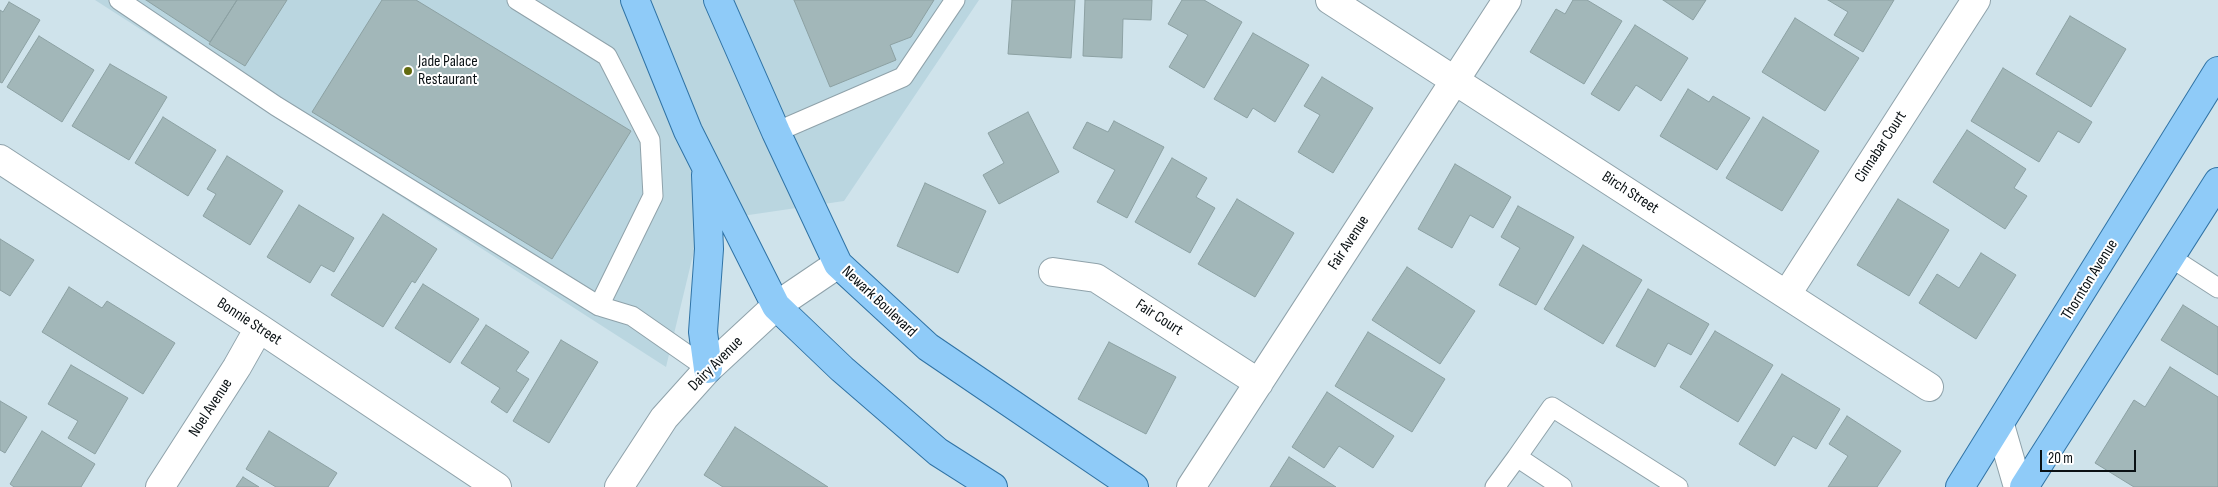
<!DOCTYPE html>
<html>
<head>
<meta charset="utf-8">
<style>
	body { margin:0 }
	#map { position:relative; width:2218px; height:487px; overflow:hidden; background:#cfe3eb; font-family:"Sofia Sans Condensed",sans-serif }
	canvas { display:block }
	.scale { position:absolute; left:2040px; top:450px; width:96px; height:22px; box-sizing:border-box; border:2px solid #0a1114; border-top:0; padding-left:6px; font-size:15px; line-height:18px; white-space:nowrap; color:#0a1114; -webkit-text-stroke:4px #fff; paint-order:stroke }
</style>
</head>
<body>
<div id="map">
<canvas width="2218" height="487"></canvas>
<div class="scale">20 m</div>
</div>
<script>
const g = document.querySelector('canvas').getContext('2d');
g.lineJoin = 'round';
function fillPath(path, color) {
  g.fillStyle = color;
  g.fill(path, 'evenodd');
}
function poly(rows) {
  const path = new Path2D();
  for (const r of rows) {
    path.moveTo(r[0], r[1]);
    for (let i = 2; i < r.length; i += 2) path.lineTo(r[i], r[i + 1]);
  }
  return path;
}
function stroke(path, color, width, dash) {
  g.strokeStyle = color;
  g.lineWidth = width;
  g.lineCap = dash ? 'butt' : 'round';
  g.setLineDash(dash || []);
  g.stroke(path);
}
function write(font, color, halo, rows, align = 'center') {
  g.font = font + ' "Sofia Sans Condensed",sans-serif';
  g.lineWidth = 4;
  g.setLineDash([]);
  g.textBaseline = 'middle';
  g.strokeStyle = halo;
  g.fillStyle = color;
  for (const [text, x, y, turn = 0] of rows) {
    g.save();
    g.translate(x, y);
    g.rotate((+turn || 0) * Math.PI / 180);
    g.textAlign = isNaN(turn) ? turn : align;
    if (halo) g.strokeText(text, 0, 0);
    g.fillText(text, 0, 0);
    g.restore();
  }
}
fillPath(poly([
	[95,0,979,0,844,201,701,222,666,367]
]), '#bad6e0');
const building = poly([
	[146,0,237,0,210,42,146,0],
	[237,0,287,0,245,66,209,44,237,0],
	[382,0,416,0,631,131,552,259,312,112,382,0],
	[794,0,934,0,911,37,890,45,896,60,830,87,794,0],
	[1012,0,1075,0,1071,58,1008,54,1012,0],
	[1085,0,1152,0,1151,20,1123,19,1122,58,1083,56,1085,0],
	[1182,0,1204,0,1242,22,1204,88,1169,67,1188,35,1168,24,1182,0],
	[1573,0,1587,0,1622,21,1584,84,1530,52,1556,9,1565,14,1573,0],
	[1663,0,1706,0,1693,20,1663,0],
	[1828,0,1894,0,1863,52,1834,35,1848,12,1828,0],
	[9,2,40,20,2,83,0,82,0,10,3,12,9,2],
	[2070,16,2126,49,2091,107,2036,74,2070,16],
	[1795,18,1859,58,1825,111,1762,72,1795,18],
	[1635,25,1688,58,1661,101,1636,85,1619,111,1591,94,1635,25],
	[1253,33,1309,65,1275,122,1253,108,1247,118,1214,99,1253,33],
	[39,36,94,70,62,122,7,87,39,36],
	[110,64,167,97,129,160,72,126,110,64],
	[2003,68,2092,122,2079,143,2058,131,2039,162,1971,121,2003,68],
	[1322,77,1373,108,1333,173,1298,152,1320,115,1304,106,1322,77],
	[1688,89,1709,102,1713,96,1750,118,1717,170,1660,136,1688,89],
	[1028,112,1059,172,999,204,983,175,1004,163,988,133,1028,112],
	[163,117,216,150,188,196,135,163,163,117],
	[1763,117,1819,151,1782,211,1726,178,1763,117],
	[1114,121,1164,147,1127,218,1097,202,1115,170,1073,148,1087,122,1108,132,1114,121],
	[1967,130,2026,169,2014,188,2027,196,2005,229,1933,182,1967,130],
	[227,156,283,191,250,245,203,216,216,194,207,189,227,156],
	[1172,158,1207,178,1196,197,1215,208,1190,253,1135,222,1172,158],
	[1455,164,1511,197,1493,228,1470,215,1452,248,1418,229,1455,164],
	[925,183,986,211,958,273,897,246,925,183],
	[1237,199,1294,233,1255,297,1198,264,1237,199],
	[1898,199,1949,230,1909,296,1857,265,1898,199],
	[299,205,354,238,334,272,321,265,310,283,267,257,299,205],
	[1518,206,1574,237,1536,305,1499,285,1520,248,1501,237,1518,206],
	[383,214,437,249,415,283,412,281,383,327,331,295,383,214],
	[0,239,34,260,10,296,0,290,0,239],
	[1583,245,1642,280,1603,344,1544,309,1583,245],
	[1981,253,2016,275,1976,339,1919,303,1937,274,1959,288,1981,253],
	[1407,267,1475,311,1440,364,1372,320,1407,267],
	[423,284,479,319,450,363,395,328,423,284],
	[69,287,102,308,107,301,175,343,143,394,42,332,69,287],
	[1648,289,1709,324,1691,355,1668,343,1655,367,1616,346,1648,289],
	[2183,305,2218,327,2218,375,2161,340,2183,305],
	[486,325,529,352,516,371,529,379,507,413,491,402,500,388,461,363,486,325],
	[1715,331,1773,365,1738,422,1680,387,1715,331],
	[1368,332,1445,379,1412,432,1335,386,1368,332],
	[561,340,598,362,549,443,513,421,561,340],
	[1109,342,1176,377,1146,434,1078,399,1109,342],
	[71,365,128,398,95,454,68,438,78,421,48,404,71,365],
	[2170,367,2218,397,2218,487,2134,487,2095,463,2134,400,2145,407,2170,367],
	[1782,374,1840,409,1816,449,1793,436,1775,466,1739,444,1782,374],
	[1327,392,1394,436,1373,468,1339,446,1324,468,1292,447,1327,392],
	[0,401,27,417,5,453,0,450,0,401],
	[1847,416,1901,451,1877,487,1828,487,1848,456,1829,444,1847,416],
	[735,427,828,487,723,487,704,475,735,427],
	[42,431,95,464,81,487,14,487,10,484,42,431],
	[269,431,337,473,328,487,276,487,246,469,269,431],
	[1289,457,1336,487,1270,487,1289,457],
	[243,477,259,487,236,487,243,477]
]);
fillPath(building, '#a2b7b9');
stroke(building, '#8ca1a3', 1);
const lane = poly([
	[119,0,276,106,599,306,632,316,708,369],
	[517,0,607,56,650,140,653,196,599,306],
	[776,132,903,77,955,0],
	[2170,257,2218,288],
	[1495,487,1517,457],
	[1562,487,1517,457,1552,407,1678,487]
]);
const street = poly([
	[1330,0,1929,387],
	[0,159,259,328,497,487],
	[1053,272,1096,278,1259,383],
	[1787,294,1976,0],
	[2000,425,2018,487],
	[160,487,237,367,259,328],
	[619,487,664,418,708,369,776,306,838,264],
	[1191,487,1507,0]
]);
const primary = poly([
	[635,0,688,131,776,306,842,369,938,452,993,487],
	[718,0,776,132,838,264,928,347,1134,487],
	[706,175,709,249,703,332,708,369],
	[1960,487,2218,71],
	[2024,487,2218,182]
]);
stroke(lane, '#8fa2aa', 21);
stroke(street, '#8fa2aa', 30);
stroke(primary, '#3073a5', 30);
stroke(lane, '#fff', 19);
stroke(street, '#fff', 28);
stroke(primary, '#8fcbf8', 28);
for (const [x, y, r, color] of [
	[408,71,5,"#636b10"]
]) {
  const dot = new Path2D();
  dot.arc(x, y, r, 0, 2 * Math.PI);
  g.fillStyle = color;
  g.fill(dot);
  stroke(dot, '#fff', 2);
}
write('16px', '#0a1114', '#fff', [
	["Jade Palace",418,62],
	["Restaurant",418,80]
], 'left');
write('16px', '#0a1114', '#fff', [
	["Cinnabar Court",1881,147,-57],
	["Birch Street",1630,193,33],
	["Fair Avenue",1349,243,-57],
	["Thornton Avenue",2090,280,-58],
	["Newark Boulevard",879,302,43],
	["Fair Court",1159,318,33],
	["Bonnie Street",249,322,33],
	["Dairy Avenue",716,364,-45],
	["Noel Avenue",211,408,-57]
]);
</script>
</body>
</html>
